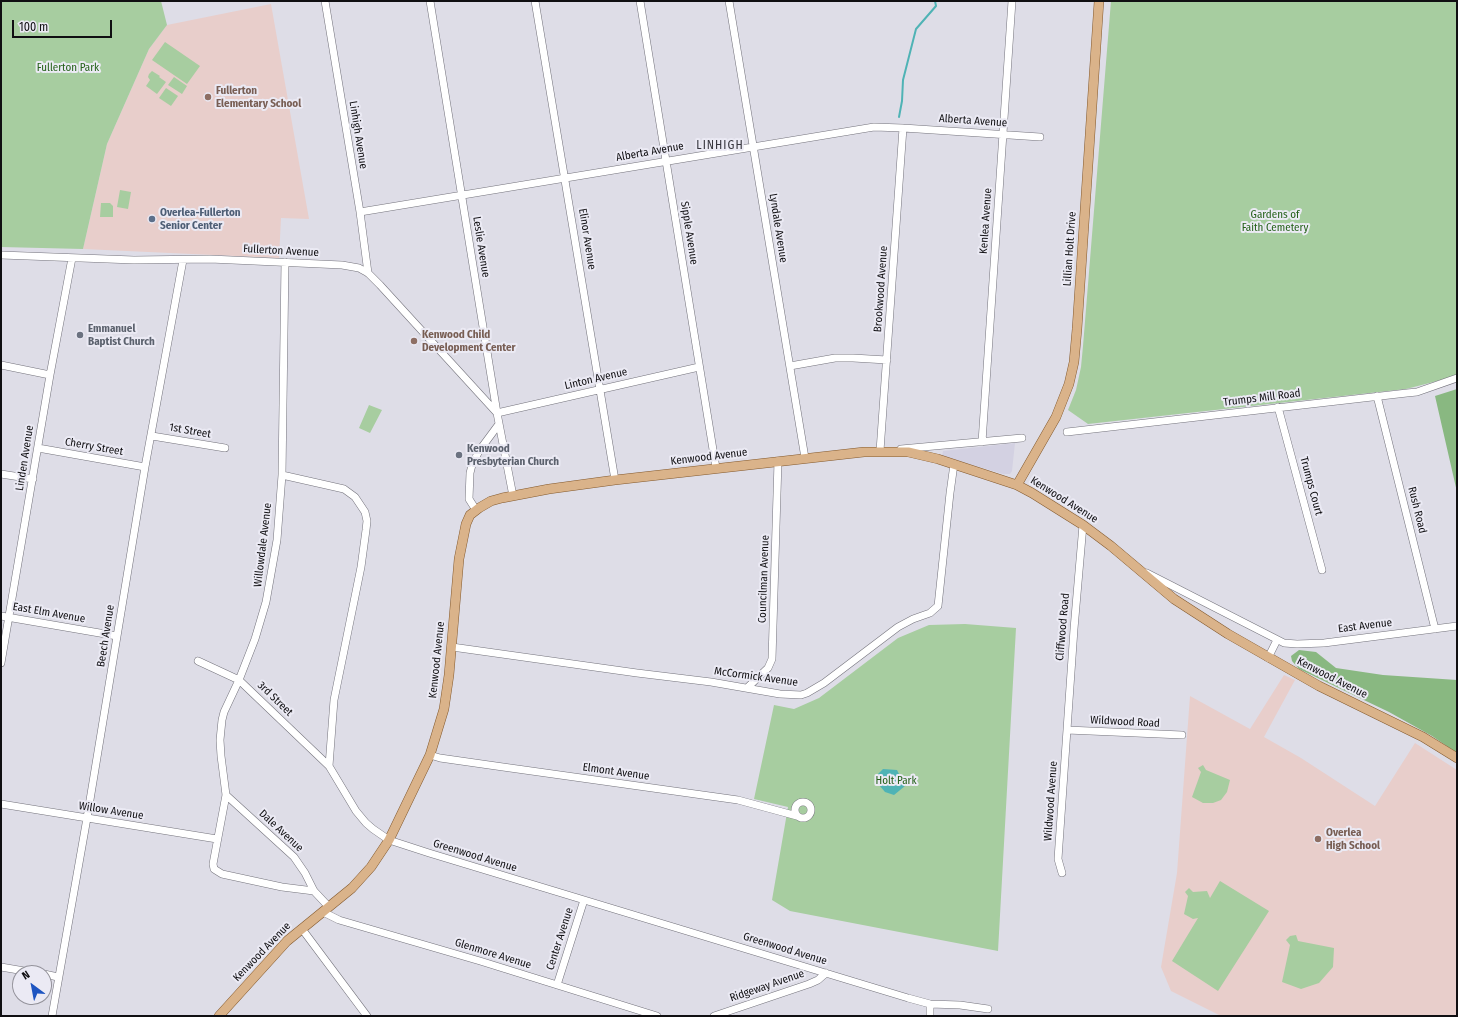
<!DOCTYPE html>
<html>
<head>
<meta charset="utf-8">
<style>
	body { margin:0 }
	#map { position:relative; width:1458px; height:1017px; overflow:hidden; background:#dedde7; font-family:"Fira Sans Condensed",sans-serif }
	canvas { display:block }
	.frame { position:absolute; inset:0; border:2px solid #100f12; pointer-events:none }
	.north { position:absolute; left:12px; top:965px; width:40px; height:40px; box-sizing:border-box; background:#ebeaf4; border:1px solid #93929a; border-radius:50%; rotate:328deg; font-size:11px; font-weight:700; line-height:16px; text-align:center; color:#100f12 }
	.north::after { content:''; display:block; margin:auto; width:14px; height:18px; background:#1e55c1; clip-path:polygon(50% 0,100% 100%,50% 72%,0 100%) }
	.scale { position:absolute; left:12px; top:20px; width:100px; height:18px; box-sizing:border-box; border:2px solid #100f12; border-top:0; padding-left:5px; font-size:12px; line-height:14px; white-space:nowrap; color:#100f12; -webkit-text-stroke:3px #ebeaf4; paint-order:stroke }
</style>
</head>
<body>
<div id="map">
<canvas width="1458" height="1017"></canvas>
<div class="frame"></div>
<div class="north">N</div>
<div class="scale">100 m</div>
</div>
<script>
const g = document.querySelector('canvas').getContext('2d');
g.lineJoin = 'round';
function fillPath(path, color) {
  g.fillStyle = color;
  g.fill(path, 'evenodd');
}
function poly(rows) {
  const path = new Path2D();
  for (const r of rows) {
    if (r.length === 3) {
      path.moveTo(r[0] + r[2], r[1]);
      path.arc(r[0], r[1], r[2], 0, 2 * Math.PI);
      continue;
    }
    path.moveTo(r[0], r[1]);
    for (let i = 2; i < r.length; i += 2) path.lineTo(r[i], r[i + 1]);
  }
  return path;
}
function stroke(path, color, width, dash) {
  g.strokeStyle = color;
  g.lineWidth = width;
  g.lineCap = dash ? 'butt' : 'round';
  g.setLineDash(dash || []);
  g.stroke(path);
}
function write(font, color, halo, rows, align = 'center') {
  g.font = font + ' "Fira Sans Condensed",sans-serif';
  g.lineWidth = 4;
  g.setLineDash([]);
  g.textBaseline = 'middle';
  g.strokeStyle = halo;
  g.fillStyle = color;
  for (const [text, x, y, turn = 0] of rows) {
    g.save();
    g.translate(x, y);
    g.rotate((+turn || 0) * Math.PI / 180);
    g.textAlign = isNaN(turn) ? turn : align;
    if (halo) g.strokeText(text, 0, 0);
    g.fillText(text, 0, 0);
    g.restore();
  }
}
fillPath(poly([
	[1015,443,1012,471,1010,474,1003,474,942,456,943,451]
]), '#d3d1e2');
fillPath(poly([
	[271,4,309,219,281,218,279,258,83,249,107,144,149,49,167,25],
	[1284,675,1295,680,1264,737,1301,758,1375,806,1415,743,1457,770,1457,1016,1221,1016,1171,991,1161,967,1177,873,1190,696,1250,729]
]), '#e8cecb');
fillPath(poly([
	[1,1,161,1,167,25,149,49,107,144,83,249,1,247],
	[1111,1,1457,1,1457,376,1406,389,1088,424,1068,410,1076,390,1081,367,1083,346],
	[165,42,200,66,187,84,152,60],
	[152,71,160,76,159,77,166,82,157,94,146,86,150,80,148,77,149,74],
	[174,77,187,86,182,94,168,85],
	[166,88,178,96,171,106,159,98],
	[120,190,131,192,128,209,117,207],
	[101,203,110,203,113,206,113,217,100,217],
	[369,405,382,410,370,433,359,428],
	[965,624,1016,628,998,951,790,911,772,900,788,807,754,799,774,705,794,709,819,698,898,638,929,625],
	[1203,765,1206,770,1230,780,1227,792,1221,800,1213,803,1203,803,1192,797,1201,772,1198,768],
	[1220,881,1269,911,1218,991,1172,961,1198,918,1193,919,1184,914,1188,896,1185,892,1189,888,1193,892,1207,891,1210,898],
	[1296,935,1298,941,1334,948,1333,967,1319,983,1301,989,1282,982,1290,945,1286,940,1290,936]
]), '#a7cda0');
fillPath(poly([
	[1457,389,1457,492,1435,396],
	[1299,650,1316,652,1336,668,1383,675,1457,680,1457,753,1432,736,1389,712,1299,669,1292,661,1291,656]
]), '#89b881');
fillPath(poly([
	[883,769,897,770,905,786,894,795,885,792,879,785,877,775]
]), '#4fb3b5');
stroke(poly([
	[899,117,902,101,903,80,916,29,936,6,935,1]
]), '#4fb3b5', 2);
const minor = poly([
	[325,1,360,212,368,273],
	[430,1,497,413,513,496],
	[535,1,615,480],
	[640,1,716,468],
	[729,1,805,458],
	[360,212,874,127,903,128,1040,137],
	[1,255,134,260,210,259,342,265,359,268,368,273,380,285,497,413],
	[285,262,282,475,277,540,266,602,255,639,239,680,224,712,222,720,220,740,221,756,226,795,213,864,214,869,222,874,282,887,314,891],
	[1,365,50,375],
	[790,366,835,358,853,358,887,360],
	[1377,396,1435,629],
	[1278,407,1322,570],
	[497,413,699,367],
	[1067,432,1407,393,1417,392,1457,378],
	[152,436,225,448],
	[982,442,1012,1],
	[38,448,145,467],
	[901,449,1022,438],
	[880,451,903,128],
	[1,474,33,479],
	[282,475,344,489,355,497,365,512,367,521,366,530,361,567,334,700,329,766,356,811,366,823,373,829,389,840,429,853,908,998,930,1004,960,1005,988,1009],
	[476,510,469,499,470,473,472,465,479,451,499,424],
	[1147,573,1284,643,1297,644,1324,643,1457,626],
	[1,616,117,636],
	[452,647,637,673,711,682,780,694,801,695,807,693,824,683,898,627,913,619,930,613,938,606,950,493,954,464],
	[1268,658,1277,640],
	[198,661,239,680,329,766],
	[1,663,50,375,72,258],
	[747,688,768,668,772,659,778,461],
	[1067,730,1182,735],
	[430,755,440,758,503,767,738,800,797,816],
	[226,795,294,857,305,873,314,891,329,907],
	[803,810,8],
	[1,804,217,839],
	[1062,873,1058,859,1074,629,1083,525],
	[323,912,339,920,480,961,657,1016],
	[302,929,367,1016],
	[1,967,36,973],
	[44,974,58,977],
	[557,985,584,900],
	[52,1016,87,818,145,467,183,260],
	[714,1016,809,984,818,980,826,973],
	[930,1016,930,1004]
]);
const major = poly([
	[1017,485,1056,417,1069,384,1074,362,1077,329,1099,1],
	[219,1016,287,941,352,888,371,867,389,840,430,755,444,709,449,675,459,559,466,524,470,515,479,508,491,501,502,498,549,489,615,480,864,452,908,452,938,459,1017,485,1032,493,1083,525,1111,546,1174,599,1228,634,1319,686,1423,737,1457,758]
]);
stroke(minor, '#74737c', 8);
stroke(major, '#83592d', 10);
stroke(minor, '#fff', 7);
stroke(major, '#dab38a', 9);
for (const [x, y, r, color] of [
	[208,97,4,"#8d6e63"],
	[152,219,4,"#5c6f8a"],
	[80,335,4,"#6b7280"],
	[414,341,4,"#8d6e63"],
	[459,455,4,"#6b7280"],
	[1318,839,4,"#8d6e63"]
]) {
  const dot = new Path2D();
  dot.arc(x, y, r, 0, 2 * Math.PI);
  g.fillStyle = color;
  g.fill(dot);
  stroke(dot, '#ebeaf4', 1.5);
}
write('11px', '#246119', '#ebeaf4', [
	["Fullerton Park",68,68],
	["Gardens of",1275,215],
	["Faith Cemetery",1275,228],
	["Holt Park",896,781]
]);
write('bold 11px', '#785e54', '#ebeaf4', [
	["Fullerton",216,91],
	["Elementary School",216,104],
	["Kenwood Child",422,335],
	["Development Center",422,348],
	["Overlea",1326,833],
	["High School",1326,846]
], 'left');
write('11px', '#100f12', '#ebeaf4', [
	["Alberta Avenue",973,121,4],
	["Linhigh Avenue",358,135,81],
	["Alberta Avenue",650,152,-10],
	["Kenlea Avenue",986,221,-86],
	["Lyndale Avenue",778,228,81],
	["Sipple Avenue",689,233,81],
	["Elinor Avenue",587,239,81],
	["Leslie Avenue",481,247,81],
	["Lillian Holt Drive",1070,249,-86],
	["Fullerton Avenue",281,251,3],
	["Brookwood Avenue",881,289,-86],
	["Linton Avenue",596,379,-13],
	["Trumps Mill Road",1262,398,-7],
	["1st Street",190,431,10],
	["Cherry Street",94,447,10],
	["Kenwood Avenue",709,457,-7],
	["Linden Avenue",25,458,-81],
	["Trumps Court",1311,486,75],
	["Kenwood Avenue",1064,500,32],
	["Rush Road",1417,510,76],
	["Willowdale Avenue",263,545,-83],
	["Councilman Avenue",764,579,-88],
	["East Elm Avenue",49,613,10],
	["East Avenue",1365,626,-7],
	["Cliffwood Road",1063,627,-85],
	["Beech Avenue",106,636,-81],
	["Kenwood Avenue",437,660,-84],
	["McCormick Avenue",756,677,8],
	["Kenwood Avenue",1332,678,27],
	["3rd Street",275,699,44],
	["Wildwood Road",1125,722,3],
	["Elmont Avenue",616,772,8],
	["Wildwood Avenue",1051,801,-86],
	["Willow Avenue",111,811,9],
	["Dale Avenue",281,831,43],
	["Greenwood Avenue",475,856,17],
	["Center Avenue",560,939,-72],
	["Greenwood Avenue",785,949,17],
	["Kenwood Avenue",262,952,-46],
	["Glenmore Avenue",493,954,17],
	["Ridgeway Avenue",767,986,-19]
]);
write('bold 11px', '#4e5e75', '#ebeaf4', [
	["Overlea-Fullerton",160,213],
	["Senior Center",160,226]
], 'left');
write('bold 11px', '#5b616d', '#ebeaf4', [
	["Emmanuel",88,329],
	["Baptist Church",88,342],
	["Kenwood",467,449],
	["Presbyterian Church",467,462]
], 'left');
g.letterSpacing = '1px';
write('12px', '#36353d', '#ebeaf4', [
	["LINHIGH",720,146]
]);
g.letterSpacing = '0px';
</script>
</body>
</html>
